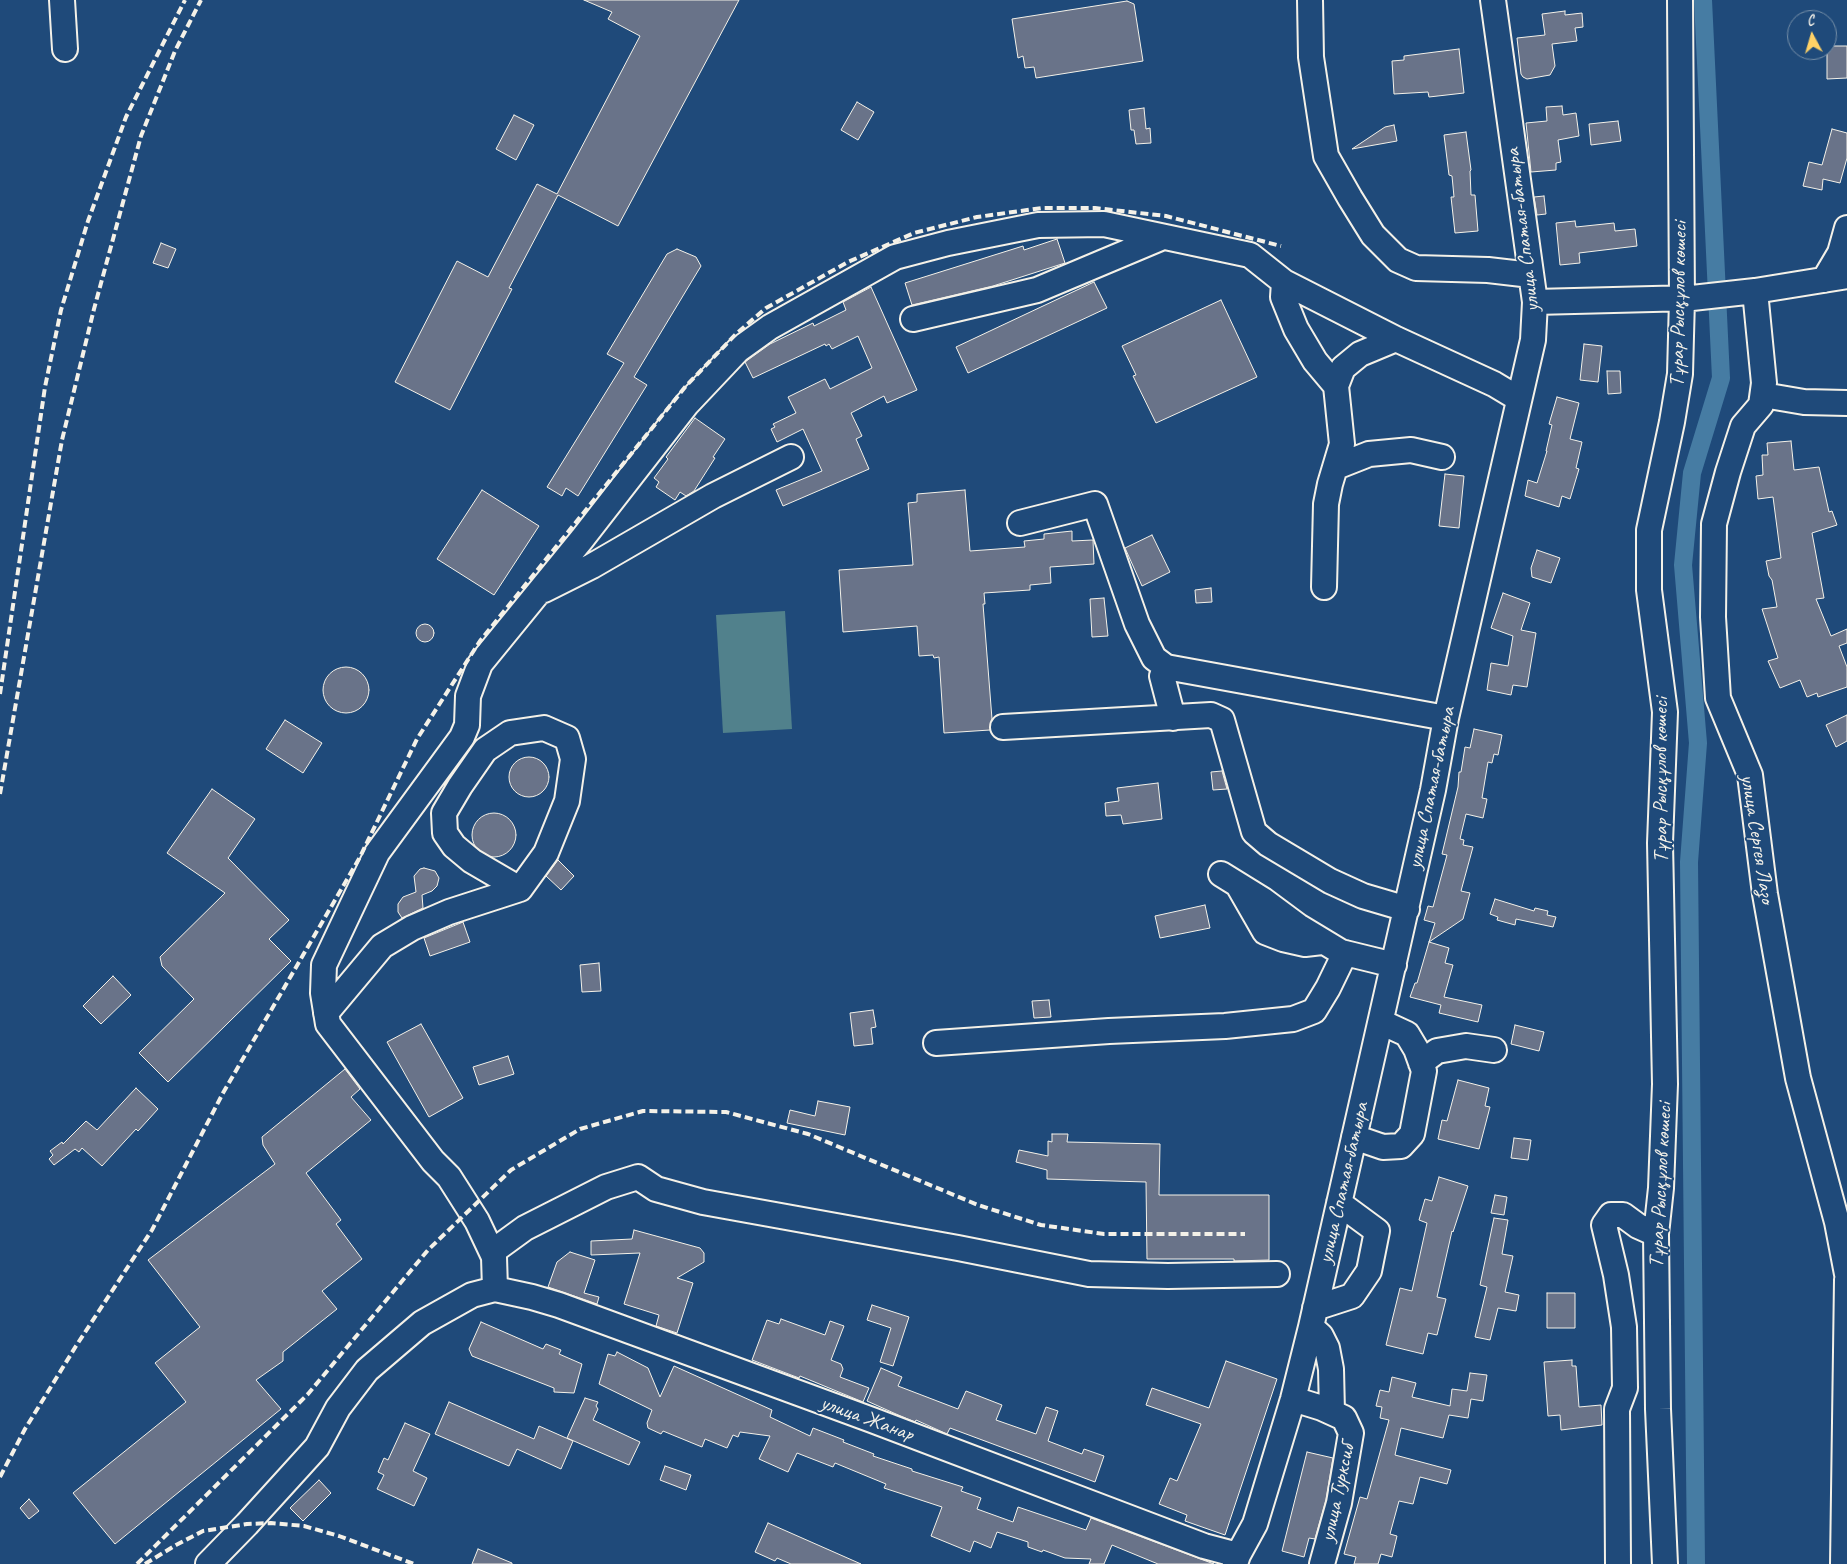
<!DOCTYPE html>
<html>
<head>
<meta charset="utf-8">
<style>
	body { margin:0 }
	#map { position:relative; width:1847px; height:1564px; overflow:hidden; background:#1f4a7a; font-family:Caveat,sans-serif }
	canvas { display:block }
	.north { position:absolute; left:1787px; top:10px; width:50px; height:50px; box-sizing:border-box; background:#1f4a7a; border:1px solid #748da6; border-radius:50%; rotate:354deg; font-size:14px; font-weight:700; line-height:20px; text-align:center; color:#f4f1e8 }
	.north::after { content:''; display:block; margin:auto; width:18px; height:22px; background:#ffd166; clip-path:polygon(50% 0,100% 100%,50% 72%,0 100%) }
</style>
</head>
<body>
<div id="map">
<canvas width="1847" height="1564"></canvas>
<div class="north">С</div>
</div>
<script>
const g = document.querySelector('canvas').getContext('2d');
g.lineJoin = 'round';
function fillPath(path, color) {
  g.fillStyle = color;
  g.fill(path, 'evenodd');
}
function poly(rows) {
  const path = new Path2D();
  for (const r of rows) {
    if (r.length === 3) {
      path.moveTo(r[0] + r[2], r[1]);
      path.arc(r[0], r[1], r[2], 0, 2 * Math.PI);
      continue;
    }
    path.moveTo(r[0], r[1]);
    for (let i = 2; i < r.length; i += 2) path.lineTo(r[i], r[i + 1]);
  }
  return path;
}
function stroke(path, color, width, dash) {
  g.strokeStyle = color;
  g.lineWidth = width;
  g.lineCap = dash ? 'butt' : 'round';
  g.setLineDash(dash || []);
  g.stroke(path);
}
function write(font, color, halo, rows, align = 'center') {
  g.font = font + ' Caveat,sans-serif';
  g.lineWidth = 4;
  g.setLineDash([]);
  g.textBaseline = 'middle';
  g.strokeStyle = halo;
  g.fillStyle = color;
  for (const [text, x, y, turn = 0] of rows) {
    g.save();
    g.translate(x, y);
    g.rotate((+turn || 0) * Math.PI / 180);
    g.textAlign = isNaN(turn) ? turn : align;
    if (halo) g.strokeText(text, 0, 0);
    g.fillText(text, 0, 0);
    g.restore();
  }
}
fillPath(poly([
	[785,611,792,729,723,733,716,615]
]), '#51818c');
stroke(poly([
	[1696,1564,1689,862,1698,743,1683,565,1692,473,1721,378,1703,0]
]), '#467ca3', 18);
const building = poly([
	[584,0,739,0,618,226,558,195,509,288,512,289,450,410,395,382,457,261,488,277,537,184,557,194,640,36,608,19,612,12,584,0],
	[1127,1,1134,4,1143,61,1036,78,1034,67,1025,68,1023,56,1018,58,1012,19,1127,1],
	[1565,11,1565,15,1582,13,1583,27,1575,28,1577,41,1552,44,1555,66,1550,75,1527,79,1523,77,1521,74,1517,38,1545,35,1542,14,1565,11],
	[1827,46,1847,46,1847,78,1827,79,1827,46],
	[1459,49,1464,93,1429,97,1428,92,1394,94,1392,61,1404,60,1404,56,1459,49],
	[857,102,874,112,858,140,841,130,857,102],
	[1562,106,1563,115,1576,113,1579,136,1558,140,1561,162,1556,163,1556,170,1531,172,1526,123,1547,121,1546,107,1562,106],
	[1144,108,1146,129,1150,128,1151,143,1136,144,1134,130,1131,130,1129,110,1144,108],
	[514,115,534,125,516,160,496,149,514,115],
	[1618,121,1621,141,1591,145,1589,124,1618,121],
	[1394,125,1397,141,1352,149,1385,127,1394,125],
	[1832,129,1847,133,1847,158,1840,183,1823,179,1822,190,1803,186,1809,162,1822,165,1832,129],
	[1466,132,1471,170,1470,171,1471,195,1475,195,1478,231,1455,233,1451,197,1454,197,1452,176,1449,175,1444,135,1466,132],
	[1544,196,1546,214,1537,215,1534,197,1544,196],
	[1575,221,1576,227,1614,223,1615,231,1635,229,1637,246,1579,253,1580,263,1560,265,1556,223,1575,221],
	[1057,239,1065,263,993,286,912,305,905,283,1023,246,1024,250,1057,239],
	[161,243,176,249,168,268,153,263,161,243],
	[677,249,696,257,701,266,634,377,647,385,578,496,566,488,562,496,547,487,624,363,607,354,667,254,677,249],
	[1094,282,1107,308,968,373,956,347,1094,282],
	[871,287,917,390,887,403,884,396,851,413,862,436,856,439,869,469,783,506,776,490,822,471,803,429,777,442,771,429,775,427,773,424,796,413,788,397,825,379,830,389,872,368,858,336,832,349,829,344,826,346,825,344,753,378,745,362,770,344,813,323,814,326,846,310,843,302,871,287],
	[1221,300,1257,377,1156,423,1133,376,1136,375,1122,346,1221,300],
	[1584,344,1602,346,1598,382,1580,380,1584,344],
	[1607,371,1620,371,1621,393,1608,394,1607,371],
	[1557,397,1579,403,1570,439,1582,442,1576,468,1579,469,1570,499,1562,496,1559,507,1525,496,1528,480,1537,483,1547,451,1546,451,1552,425,1549,424,1557,397],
	[695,418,725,439,713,457,715,458,694,491,686,496,680,492,675,500,656,487,659,482,654,478,668,459,666,457,695,418],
	[1791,441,1794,470,1819,467,1829,512,1832,511,1837,525,1812,533,1824,598,1816,599,1831,636,1847,629,1847,643,1839,646,1847,667,1847,687,1818,697,1817,693,1807,697,1800,680,1780,688,1768,661,1778,658,1762,609,1777,607,1772,580,1769,576,1766,561,1781,558,1773,497,1758,499,1756,476,1763,475,1762,455,1768,455,1767,443,1791,441],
	[1445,474,1464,476,1459,528,1439,526,1445,474],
	[482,490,539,526,494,595,437,559,482,490],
	[965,490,970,551,1025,547,1024,541,1044,539,1044,534,1072,531,1072,541,1093,540,1094,564,1050,567,1051,583,1030,585,1030,590,984,593,985,604,983,604,992,719,990,730,944,733,939,657,934,658,933,655,919,656,917,626,843,632,839,570,913,565,908,503,917,502,917,494,965,490],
	[1152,535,1170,572,1142,586,1125,548,1152,535],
	[1537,550,1560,558,1551,583,1532,577,1531,568,1537,550],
	[1211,588,1212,602,1196,603,1195,590,1211,588],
	[1503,593,1530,603,1521,630,1536,633,1527,687,1513,685,1511,695,1487,690,1491,663,1508,666,1513,636,1491,628,1503,593],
	[1104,598,1108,636,1092,637,1090,599,1104,598],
	[425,633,9],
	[346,690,23],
	[1847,715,1847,741,1836,747,1826,725,1847,715],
	[285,720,322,743,303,773,266,749,285,720],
	[1474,729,1502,735,1498,755,1494,754,1492,763,1488,762,1482,798,1487,799,1483,818,1466,814,1460,839,1464,840,1463,845,1473,847,1461,891,1470,893,1463,919,1429,942,1435,923,1424,920,1428,906,1433,907,1447,855,1442,854,1458,787,1459,772,1461,772,1465,747,1470,748,1474,729],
	[529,777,20],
	[1222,771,1227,789,1213,790,1211,772,1222,771],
	[1158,783,1162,819,1123,824,1121,815,1106,816,1105,803,1119,801,1117,788,1158,783],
	[212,789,255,819,228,858,289,920,269,939,291,961,168,1082,139,1053,194,999,162,966,160,957,225,893,167,853,212,789],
	[494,835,22],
	[558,860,574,876,561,890,546,876,558,860],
	[424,868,435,871,439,878,437,886,432,891,422,895,423,908,402,918,398,912,398,904,403,897,416,892,414,876,420,869,424,868],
	[1495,899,1534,911,1535,908,1548,911,1547,915,1556,917,1553,927,1516,919,1515,925,1497,920,1498,917,1490,914,1495,899],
	[1205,905,1210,928,1160,938,1155,916,1205,905],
	[463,922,470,942,430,956,424,938,463,922],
	[1429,942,1449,948,1445,963,1453,965,1444,997,1482,1005,1478,1022,1439,1013,1441,1005,1410,997,1415,983,1417,983,1429,942],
	[599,963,601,991,582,992,580,965,599,963],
	[113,976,131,995,101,1024,83,1006,113,976],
	[1049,1000,1051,1017,1034,1018,1032,1001,1049,1000],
	[873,1010,876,1027,871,1028,873,1044,854,1046,850,1013,873,1010],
	[421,1024,463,1098,429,1117,387,1042,421,1024],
	[1515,1025,1544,1032,1539,1051,1511,1044,1515,1025],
	[508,1056,514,1074,479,1085,473,1067,508,1056],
	[345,1069,360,1089,351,1097,371,1120,306,1173,341,1220,336,1224,362,1259,322,1291,337,1309,283,1352,283,1361,256,1380,281,1409,115,1544,73,1493,186,1402,155,1363,200,1327,148,1260,275,1164,263,1145,262,1137,345,1069],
	[1458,1080,1489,1088,1485,1106,1490,1107,1479,1149,1438,1139,1442,1120,1447,1121,1458,1080],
	[136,1088,158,1109,138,1131,136,1129,102,1166,82,1148,79,1152,75,1149,54,1165,49,1159,53,1155,50,1151,62,1142,63,1144,86,1121,97,1130,136,1088],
	[818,1101,850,1107,845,1135,787,1123,790,1110,815,1116,818,1101],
	[1052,1134,1068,1134,1067,1142,1160,1144,1159,1195,1269,1195,1269,1260,1234,1261,1234,1259,1147,1259,1146,1182,1047,1179,1047,1170,1016,1162,1019,1150,1048,1156,1048,1141,1052,1142,1052,1134],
	[1514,1138,1531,1140,1528,1160,1511,1158,1514,1138],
	[1439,1177,1468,1186,1453,1232,1452,1231,1437,1297,1446,1299,1437,1335,1428,1333,1423,1354,1386,1345,1400,1288,1412,1291,1427,1223,1419,1220,1425,1199,1432,1201,1439,1177],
	[1495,1195,1507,1197,1504,1215,1491,1213,1495,1195],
	[1494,1218,1508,1220,1502,1254,1513,1256,1505,1292,1519,1295,1516,1311,1498,1308,1490,1340,1475,1337,1487,1287,1480,1285,1494,1218],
	[634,1230,700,1248,704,1253,704,1262,677,1278,693,1283,677,1333,656,1326,659,1315,624,1304,640,1253,591,1255,591,1241,632,1239,634,1230],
	[570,1252,595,1260,584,1293,599,1297,597,1304,548,1287,557,1262,570,1252],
	[1547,1293,1575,1293,1575,1328,1547,1328,1547,1293],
	[872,1305,909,1317,893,1366,880,1362,891,1328,867,1320,872,1305],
	[781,1319,825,1335,830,1321,844,1326,831,1360,841,1364,843,1369,840,1377,869,1388,863,1402,800,1376,799,1378,752,1360,767,1320,779,1324,781,1319],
	[481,1322,543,1349,546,1344,561,1350,559,1354,582,1364,574,1393,554,1392,554,1388,472,1356,469,1349,481,1322],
	[617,1352,648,1368,660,1397,674,1366,772,1410,770,1417,810,1436,813,1428,844,1440,843,1442,874,1454,873,1456,912,1469,912,1471,963,1487,961,1491,981,1498,977,1509,1013,1522,1018,1507,1086,1530,1091,1518,1214,1564,1158,1564,1112,1545,1104,1564,1089,1564,1091,1559,1065,1558,1043,1550,1042,1552,1028,1547,1028,1542,997,1532,991,1548,974,1541,970,1552,931,1536,942,1507,884,1488,886,1484,835,1463,833,1467,797,1453,788,1472,759,1459,770,1436,740,1432,738,1437,733,1435,727,1448,705,1439,702,1447,663,1431,661,1434,648,1428,647,1423,652,1410,599,1384,608,1354,615,1356,617,1352],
	[1572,1360,1572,1366,1576,1366,1579,1407,1601,1405,1602,1425,1561,1430,1560,1415,1548,1416,1544,1362,1572,1360],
	[1226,1361,1277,1379,1225,1535,1185,1521,1187,1515,1159,1504,1170,1478,1177,1481,1201,1424,1146,1405,1152,1388,1209,1408,1226,1361],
	[881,1368,902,1377,898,1386,958,1409,966,1391,1002,1405,996,1420,1036,1434,1046,1407,1058,1411,1048,1441,1082,1454,1084,1449,1104,1456,1095,1482,950,1428,947,1434,916,1420,915,1422,896,1414,867,1401,881,1368],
	[1470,1373,1487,1375,1483,1401,1471,1399,1468,1418,1449,1415,1443,1438,1401,1428,1395,1455,1451,1470,1447,1484,1420,1477,1413,1504,1399,1501,1390,1534,1397,1536,1392,1557,1381,1554,1378,1564,1354,1564,1356,1557,1344,1554,1360,1497,1367,1499,1389,1420,1380,1418,1382,1407,1376,1406,1380,1390,1389,1392,1392,1377,1416,1383,1412,1397,1450,1406,1452,1389,1467,1391,1470,1373],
	[585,1398,598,1402,596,1406,598,1409,593,1420,640,1442,629,1465,567,1438,585,1398],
	[449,1402,534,1439,539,1426,573,1441,561,1469,517,1449,509,1466,435,1434,449,1402],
	[405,1423,430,1434,413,1471,427,1478,414,1506,377,1489,384,1475,378,1472,384,1458,388,1460,405,1423],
	[1307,1452,1333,1458,1326,1500,1315,1539,1309,1538,1304,1557,1282,1551,1307,1452],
	[665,1466,691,1475,686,1490,660,1480,665,1466],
	[319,1480,331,1493,303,1521,290,1508,319,1480],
	[29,1499,39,1511,29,1519,20,1508,29,1499],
	[768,1523,861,1564,791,1564,777,1558,775,1561,755,1552,768,1523],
	[478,1549,512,1563,512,1564,472,1564,478,1549]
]);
fillPath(building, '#697389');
stroke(building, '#f4f1e8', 1);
const minor = poly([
	[62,0,65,49],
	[1310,0,1311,57,1326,156,1350,198,1373,235,1398,260,1416,268,1488,270,1531,275],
	[1824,280,1840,253,1847,228],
	[1284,282,1283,297,1296,329,1315,361,1336,386],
	[1755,291,1764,383,1761,405,1743,426,1728,472,1714,524,1713,617,1718,698,1750,775,1765,894,1798,1078,1837,1222,1847,1274],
	[1535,302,1692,298,1755,291,1847,276],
	[913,319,1037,290,1163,237],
	[1763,395,1804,402,1847,403],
	[1336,467,1369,454,1411,450,1442,457],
	[1020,523,1095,504,1137,624,1154,658,1166,667,1446,718],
	[1324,587,1326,504,1330,484,1342,444,1336,386,1343,368,1360,354,1396,339],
	[544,590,592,566,713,496,791,457],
	[1166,667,1162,676,1173,718],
	[1003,727,1211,715,1222,720,1254,832,1268,844,1330,881,1363,896,1407,909],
	[1221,874,1263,900,1298,926,1341,952,1394,965],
	[1238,885,1265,932,1283,939,1305,944,1322,942],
	[326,1013,382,946,412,928,449,912,520,889,546,853,567,801,573,759,567,738,544,728,510,733,485,750,460,786,444,813,445,833,454,846,472,861,520,889],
	[936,1043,1109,1031,1225,1026,1293,1019,1314,1011,1328,988,1345,953],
	[1421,1063,1437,1051,1466,1046,1494,1050],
	[1354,1137,1383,1147,1401,1146,1412,1134,1424,1071,1416,1049,1407,1034,1381,1022],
	[492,1252,525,1228,606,1187,638,1177,656,1189,703,1202,958,1248,1089,1274,1168,1276,1277,1274],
	[495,1289,494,1257,477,1221,449,1177,433,1161,328,1024,323,993,324,965,377,853,462,737,467,725,468,696,480,664,582,539,687,404,738,350,770,327,895,257,948,243,1038,225,1104,224,1250,255,1284,282,1396,339,1494,384,1519,399],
	[1315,1308,1352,1296,1369,1271,1377,1231,1339,1203],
	[1311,1327,1321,1336,1327,1348,1331,1369,1332,1412],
	[1293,1399,1322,1408,1344,1418,1351,1433,1339,1503,1322,1564],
	[208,1564,247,1524,317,1447,338,1408,367,1370,422,1323,472,1295,495,1289,532,1297,559,1305,872,1420,1204,1546,1238,1555],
	[1235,1564,1238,1555,1255,1524,1293,1399,1311,1327,1433,790,1446,718,1533,340,1535,302,1493,0],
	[1618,1564,1617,1409,1625,1388,1624,1327,1616,1275,1604,1225,1611,1215,1623,1215,1638,1226,1656,1234],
	[1665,1564,1658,1409,1656,1234,1661,1188,1665,1084,1660,843,1665,712,1649,590,1649,530,1672,422,1680,374,1682,299,1680,0],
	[1843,1564,1847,1280]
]);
stroke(minor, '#f4f1e8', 28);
stroke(minor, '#1f4a7a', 24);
stroke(poly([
	[0,694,45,387,61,310,88,221,126,117,185,0],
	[0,794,62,440,94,309,141,136,175,51,201,0],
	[0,1477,25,1429,76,1346,152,1230,223,1093,360,857,417,739,480,641,686,386,736,334,766,308,848,262,914,233,977,217,1042,208,1095,208,1166,216,1281,246],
	[137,1564,308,1394,428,1250,511,1170,580,1129,643,1111,726,1112,808,1134,978,1205,1041,1225,1104,1234,1245,1234],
	[145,1564,176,1545,203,1531,247,1524,271,1523,304,1526,339,1536,414,1564]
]), '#f4f1e8', 4, [8, 4]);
write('21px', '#f4f1e8', '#1f4a7a', [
	["улица Спатая-батыра",1523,230,-97],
	["Тұрар Рысқұлов көшесі",1679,304,-89],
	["Тұрар Рысқұлов көшесі",1661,780,-90],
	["улица Спатая-батыра",1432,788,-78],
	["улица Сергея Лазо",1757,839,81],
	["улица Спатая-батыра",1344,1183,-77],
	["Тұрар Рысқұлов көшесі",1661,1185,-87],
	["улица Жанар",867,1419,20],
	["улица Турксиб",1338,1493,-78]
]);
</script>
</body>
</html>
